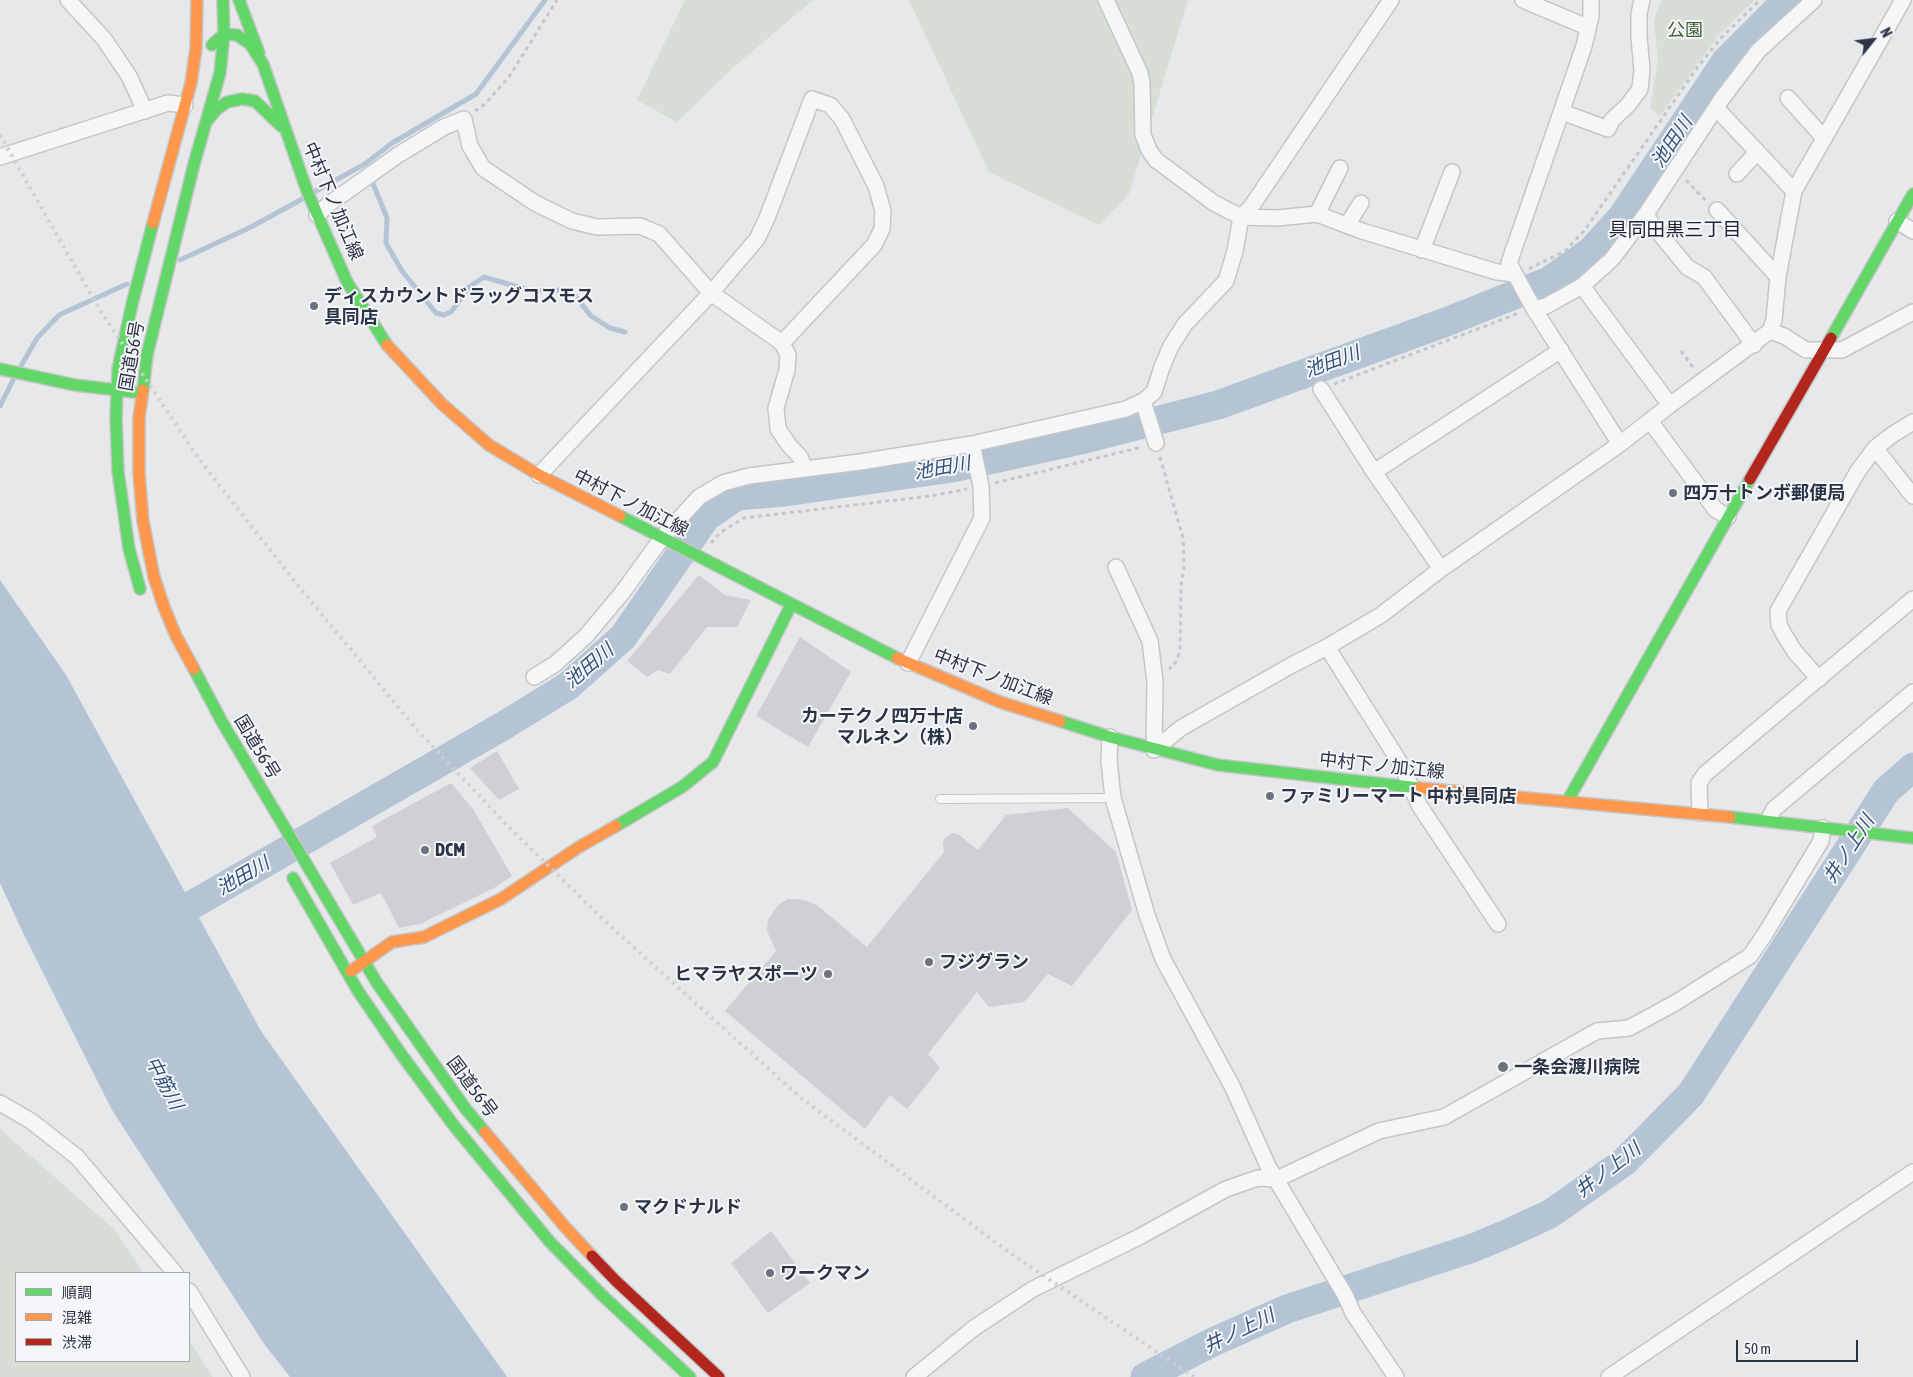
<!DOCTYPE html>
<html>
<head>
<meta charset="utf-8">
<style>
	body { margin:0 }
	#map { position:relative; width:1913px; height:1377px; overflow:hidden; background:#e6e8ea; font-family:"Asap Condensed","Noto Sans JP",sans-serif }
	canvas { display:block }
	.legend { position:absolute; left:15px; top:1272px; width:175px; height:90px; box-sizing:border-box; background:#f4f6f9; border:1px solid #a4a8b1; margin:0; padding:6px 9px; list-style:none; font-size:15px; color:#2b3445 }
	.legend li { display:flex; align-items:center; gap:10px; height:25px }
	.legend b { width:25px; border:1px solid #a4a8b1 }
	.north { position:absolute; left:1848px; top:15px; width:50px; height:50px; -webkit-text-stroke:4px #f4f6f9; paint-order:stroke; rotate:61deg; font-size:14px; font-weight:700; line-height:20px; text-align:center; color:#2b3445 }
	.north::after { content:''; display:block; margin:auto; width:18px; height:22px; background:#2b3445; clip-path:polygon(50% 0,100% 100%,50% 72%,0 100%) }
	.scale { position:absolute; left:1736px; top:1340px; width:122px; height:22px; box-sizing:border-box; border:2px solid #2b3445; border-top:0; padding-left:6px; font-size:15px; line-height:18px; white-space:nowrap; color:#2b3445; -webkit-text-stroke:4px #f4f6f9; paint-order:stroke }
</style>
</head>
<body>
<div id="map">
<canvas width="1913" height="1377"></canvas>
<ul class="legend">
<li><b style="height:6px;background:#63d668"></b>順調</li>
<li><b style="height:6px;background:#ff974d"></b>混雑</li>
<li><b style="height:6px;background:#b3261e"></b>渋滞</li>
</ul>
<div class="north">N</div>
<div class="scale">50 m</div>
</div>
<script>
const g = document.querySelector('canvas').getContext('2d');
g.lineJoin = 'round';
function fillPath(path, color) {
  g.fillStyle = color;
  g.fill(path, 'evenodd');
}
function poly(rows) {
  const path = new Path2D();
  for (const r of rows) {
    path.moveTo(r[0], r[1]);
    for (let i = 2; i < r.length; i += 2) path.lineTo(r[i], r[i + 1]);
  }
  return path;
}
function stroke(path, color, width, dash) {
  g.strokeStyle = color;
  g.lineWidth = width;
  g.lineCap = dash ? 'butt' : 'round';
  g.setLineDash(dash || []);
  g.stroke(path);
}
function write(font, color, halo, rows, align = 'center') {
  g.font = font + ' "Asap Condensed","Noto Sans JP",sans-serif';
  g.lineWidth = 4;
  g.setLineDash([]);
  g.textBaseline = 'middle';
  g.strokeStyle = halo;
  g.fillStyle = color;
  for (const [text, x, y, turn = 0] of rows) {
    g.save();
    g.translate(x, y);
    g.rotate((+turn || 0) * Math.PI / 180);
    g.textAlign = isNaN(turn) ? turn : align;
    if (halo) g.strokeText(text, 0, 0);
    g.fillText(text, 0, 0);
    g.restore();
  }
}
fillPath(poly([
	[685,0,813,0,735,66,677,122,637,100],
	[909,0,1188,0,1129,194,1099,225,989,172],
	[1661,0,1755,0,1718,36,1660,116,1650,108,1658,60,1654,21],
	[0,1129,115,1230,144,1273,16,1273,16,1361,189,1361,189,1340,213,1377,0,1377]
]), '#d6ded6');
fillPath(poly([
	[0,580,66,675,261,1031,507,1377,290,1377,265,1345,112,1110,23,933,0,883]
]), '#b4c4d5');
stroke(poly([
	[370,176,387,218,386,243,402,271,436,313,444,315,451,312,469,287,484,277,532,291,563,290,573,293,591,316,610,328,625,332],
	[314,192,365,164,392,143,476,94,545,0],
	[180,260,251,227,304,198],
	[21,366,37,338,59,315,127,284],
	[0,406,14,378]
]), '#b4c4d5', 5);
stroke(poly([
	[157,925,503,726,568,686,623,637,706,517,737,496,785,492,952,468,1085,439,1218,405,1446,322,1549,281,1591,251,1622,217,1726,61,1787,0],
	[1145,1377,1213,1342,1287,1309,1473,1248,1511,1232,1550,1214,1624,1162,1691,1094,1886,791,1913,767]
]), '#b4c4d5', 29);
fillPath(poly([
	[699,575,725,595,751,600,737,627,707,627,670,674,658,670,647,677,627,661],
	[800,637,851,672,808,747,756,716],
	[497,751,519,789,499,800,470,768],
	[451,783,473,809,512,876,494,888,420,924,399,928,381,893,353,905,330,863,377,837,372,826],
	[1068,808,1116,852,1132,910,1072,986,1048,974,1024,1002,989,1007,977,992,928,1054,940,1068,907,1109,890,1095,865,1129,725,1011,776,951,767,931,768,920,778,905,788,899,800,899,817,905,867,947,944,852,943,843,945,838,952,833,959,835,978,850,1006,815],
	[771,1231,810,1283,768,1313,731,1263]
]), '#ced0d3');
const lane = poly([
	[940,799,1113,798]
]);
const street = poly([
	[68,0,104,39,129,76,145,111],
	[1106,0,1140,73,1142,83,1143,135,1149,150,1156,160,1214,203,1241,217,1277,218,1317,214,1362,231,1497,272,1515,274],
	[1523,0,1587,27],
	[1591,0,1591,16,1584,46,1509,263,1534,309,1620,444],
	[1788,98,1824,138],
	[1716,108,1794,191],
	[1562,112,1608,129,1612,120,1628,105,1640,89,1642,70,1639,37,1639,14,1642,0],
	[0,157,168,103,185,105],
	[1737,174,1757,152],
	[1717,210,1778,277],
	[1317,214,1340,168],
	[1646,214,1652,224,1687,267,1704,277,1754,345],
	[317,215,329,204,398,155,444,127,464,119,470,146,483,168,535,203,572,221,597,227,640,226,659,234,711,293,782,343,788,355,787,370,776,408,778,429,789,445,800,457,805,469],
	[1897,221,1913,231],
	[1347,225,1361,203],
	[1422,250,1452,172],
	[1582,286,1670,405],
	[1534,309,1546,306,1582,286,1612,259,1646,214,1721,100,1758,51,1814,0],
	[1770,331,1784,336,1806,350,1842,350,1913,312],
	[1321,389,1374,472,1441,569],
	[1143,401,1156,443],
	[1650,421,1715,509,1728,517],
	[1875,448,1913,496],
	[1374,472,1561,350],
	[539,475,711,293,757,239,767,218,812,99,830,105,842,119,876,186,883,211,882,229,874,245,782,343],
	[1116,567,1150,641,1155,681,1154,750],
	[1327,647,1402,766,1419,805,1498,924],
	[908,663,982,518,981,486,972,444],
	[534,677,555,664,586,636,622,593,662,538,699,497,723,483,749,476,860,462,972,444,1126,409,1143,401,1154,392,1162,367,1171,346,1185,324,1226,281,1235,251,1241,217,1251,207,1391,0],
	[1819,679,1795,652,1785,636,1779,625,1778,611,1858,471,1875,448,1892,435,1913,422],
	[1110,737,1109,761,1113,798,1147,915,1163,959,1232,1086,1268,1166,1345,1295,1353,1313,1396,1377],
	[1154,750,1181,728,1290,666,1327,647,1381,615,1441,569,1620,444,1670,405,1770,331,1774,320,1778,277,1794,191,1903,0],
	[1700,813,1699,783,1705,774,1913,599],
	[1768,820,1774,809,1913,692],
	[0,1103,31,1121,77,1157,175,1273],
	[189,1291,242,1377],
	[914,1377,974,1328,1033,1289,1139,1237,1226,1189,1258,1178,1277,1179,1379,1131,1444,1117,1597,1031,1629,1028,1675,1003,1750,956,1765,934,1821,841,1823,828],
	[1609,1377,1913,1172]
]);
const fast = poly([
	[239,0,259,53],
	[212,45,224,34,237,35,250,44,263,64,307,191,347,282,387,345],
	[206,122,217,109,227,102,242,99,255,101,281,126],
	[1831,338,1913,194],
	[0,369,75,385,134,392],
	[143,390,147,355,194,164,220,73,224,34,223,0],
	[620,516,897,658],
	[140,589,129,549,118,471,116,417,118,369,132,304,153,223],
	[194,669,222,722,377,983,465,1108,485,1132],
	[1060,721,1110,737,1218,765,1419,788],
	[1568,800,1750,479],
	[1730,817,1913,838],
	[616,826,682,787,713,762,791,605],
	[293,878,358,991,401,1054,455,1127,550,1242,603,1296,690,1377]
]);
const slow = poly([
	[153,223,191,83,196,48,197,0],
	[387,345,442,404,489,445,539,475,620,516],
	[143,390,139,418,139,473,143,521,154,577,164,607,176,636,194,669],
	[897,658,1000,702,1060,721],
	[1419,788,1730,817],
	[351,971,392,942,424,937,501,899,579,847,616,826],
	[485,1132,566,1228,592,1256]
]);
const jam = poly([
	[1750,479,1831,338],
	[592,1256,616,1281,719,1377]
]);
stroke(lane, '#c4c6c8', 10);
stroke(street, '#c4c6c8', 18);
stroke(fast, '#c4c6c8', 14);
stroke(slow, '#c4c6c8', 14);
stroke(jam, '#c4c6c8', 14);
stroke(poly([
	[475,111,485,104,509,77,557,0],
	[1686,180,1706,201],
	[1529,269,1565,251,1584,231,1697,68,1721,38,1760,0],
	[1681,351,1694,369],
	[1334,384,1519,313],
	[1160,457,1183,538,1184,566,1181,586,1180,652,1174,665,1169,669],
	[995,483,1142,447],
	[711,543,721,532,744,518,930,496,967,489]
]), '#c5c6ca', 3, [4, 4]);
stroke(lane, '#f5f6f7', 8);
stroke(street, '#f5f6f7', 15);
stroke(fast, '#63d668', 11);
stroke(slow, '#ff974d', 11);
stroke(jam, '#b3261e', 11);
stroke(poly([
	[0,135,98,307,199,459,296,583,417,730,509,827,609,925,801,1098,1010,1253,1194,1377]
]), '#cecfd2', 4, [2.5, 5]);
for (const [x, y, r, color] of [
	[314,306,5,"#6c737f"],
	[1673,493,5,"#6c737f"],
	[973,726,5,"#6c737f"],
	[1270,796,5,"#6c737f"],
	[425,850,5,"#6c737f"],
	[929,962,5,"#6c737f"],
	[828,974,5,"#6c737f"],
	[1503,1067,6,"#6c737f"],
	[624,1207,5,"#6c737f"],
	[770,1273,5,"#6c737f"]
]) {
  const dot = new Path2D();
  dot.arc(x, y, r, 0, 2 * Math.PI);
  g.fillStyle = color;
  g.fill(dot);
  stroke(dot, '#f4f6f9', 2);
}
write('18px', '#3f6138', '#f4f6f9', [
	["公園",1685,30]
]);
write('18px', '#2b3445', '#f4f6f9', [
	["中村下ノ加江線",333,201,67],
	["国道56号",132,356,-80],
	["中村下ノ加江線",631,503,27],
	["中村下ノ加江線",993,677,21],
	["国道56号",257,747,59],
	["中村下ノ加江線",1382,766,6],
	["国道56号",472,1087,53]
]);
write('bold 18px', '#2b3445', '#f4f6f9', [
	["ディスカウントドラッグコスモス",324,296],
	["具同店",324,317],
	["四万十トンボ郵便局",1683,493],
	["カーテクノ四万十店",963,716,"right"],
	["マルネン（株）",963,737,"right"],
	["ファミリーマート 中村具同店",1280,796],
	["DCM",435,850],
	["フジグラン",939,962],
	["ヒマラヤスポーツ",818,974,"right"],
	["一条会渡川病院",1514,1067],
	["マクドナルド",634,1207],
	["ワークマン",780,1273]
], 'left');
write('italic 19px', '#34527a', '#f4f6f9', [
	["池田川",1672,142,-56],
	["池田川",1332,362,-20],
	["池田川",942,468,-10],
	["池田川",589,666,-40],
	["井ノ上川",1849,849,-57],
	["池田川",243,876,-30],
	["中筋川",164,1083,62],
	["井ノ上川",1608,1170,-38],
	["井ノ上川",1239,1331,-26]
]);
write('19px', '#1d2536', '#f4f6f9', [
	["具同田黒三丁目",1675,230]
]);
</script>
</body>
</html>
